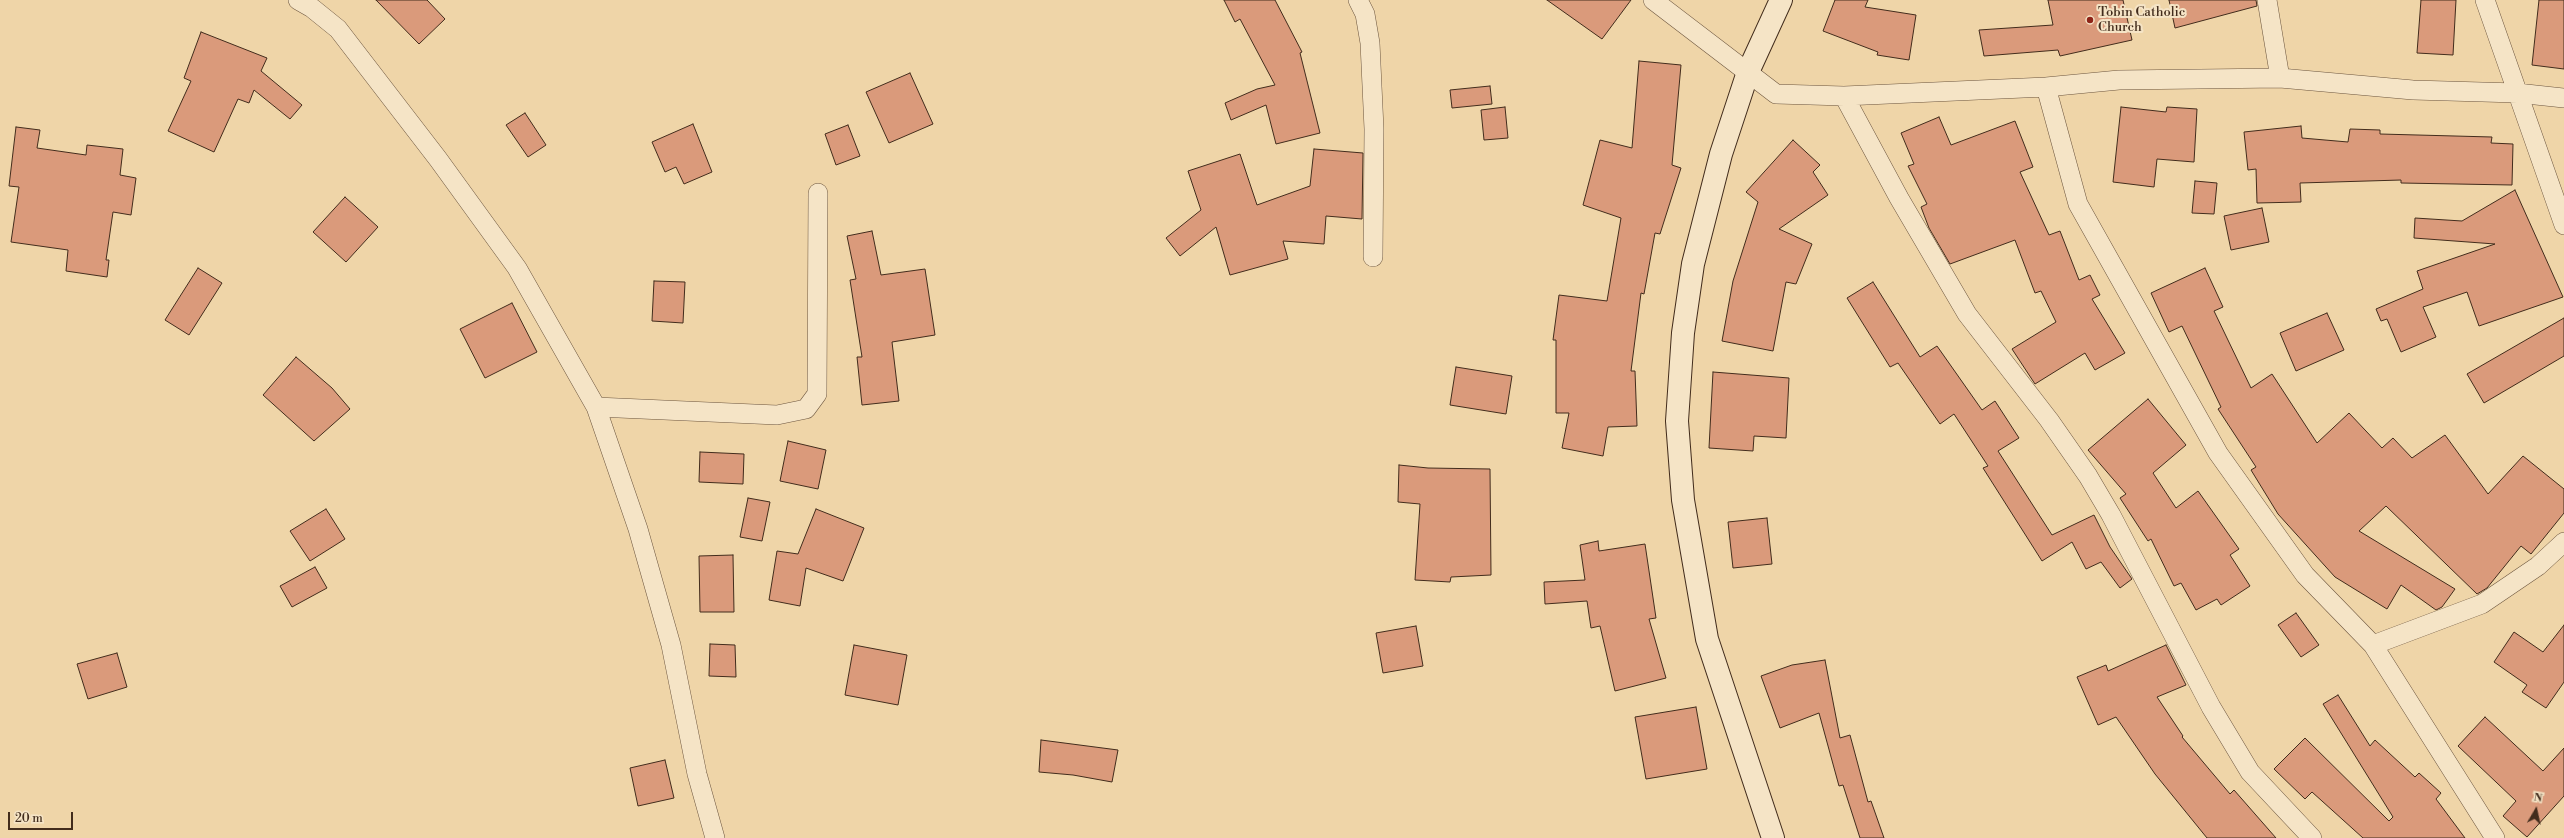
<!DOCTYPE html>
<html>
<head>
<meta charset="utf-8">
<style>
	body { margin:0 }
	#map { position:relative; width:2564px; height:838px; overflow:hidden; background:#efd5a8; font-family:"Libre Bodoni",serif }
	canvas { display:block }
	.north { position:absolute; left:2516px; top:790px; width:40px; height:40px; -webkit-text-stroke:3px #f5e4c6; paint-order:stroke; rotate:9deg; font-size:11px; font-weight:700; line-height:16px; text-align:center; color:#422c1c }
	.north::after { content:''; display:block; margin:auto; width:14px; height:18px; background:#422c1c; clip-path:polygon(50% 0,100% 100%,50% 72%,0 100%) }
	.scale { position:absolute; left:8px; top:812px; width:65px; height:18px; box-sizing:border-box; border:2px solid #422c1c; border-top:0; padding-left:5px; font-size:12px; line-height:14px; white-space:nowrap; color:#422c1c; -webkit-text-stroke:3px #f5e4c6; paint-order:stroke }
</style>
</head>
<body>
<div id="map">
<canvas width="2564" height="838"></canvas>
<div class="north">N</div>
<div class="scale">20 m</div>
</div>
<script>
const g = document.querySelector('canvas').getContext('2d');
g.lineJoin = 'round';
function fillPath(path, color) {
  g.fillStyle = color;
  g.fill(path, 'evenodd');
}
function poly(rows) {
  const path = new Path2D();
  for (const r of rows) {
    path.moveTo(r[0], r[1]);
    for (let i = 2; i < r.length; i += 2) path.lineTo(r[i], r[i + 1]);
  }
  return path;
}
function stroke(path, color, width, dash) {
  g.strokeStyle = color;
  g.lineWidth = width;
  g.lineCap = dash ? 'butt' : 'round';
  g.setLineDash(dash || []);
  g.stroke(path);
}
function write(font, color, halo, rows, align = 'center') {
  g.font = font + ' "Libre Bodoni",serif';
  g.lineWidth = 4;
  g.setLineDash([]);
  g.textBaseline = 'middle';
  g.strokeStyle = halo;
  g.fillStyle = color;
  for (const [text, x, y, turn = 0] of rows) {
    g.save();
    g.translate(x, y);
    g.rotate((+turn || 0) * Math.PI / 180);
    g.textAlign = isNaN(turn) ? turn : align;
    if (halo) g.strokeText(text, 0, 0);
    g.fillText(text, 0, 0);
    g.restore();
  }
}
const building = poly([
	[376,0,427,0,445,19,419,44,376,0],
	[1224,0,1275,0,1302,52,1300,53,1320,133,1276,144,1266,105,1231,120,1225,103,1257,89,1275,85,1240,19,1235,22,1224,0],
	[1547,0,1631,0,1602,39,1547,0],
	[1835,0,1868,0,1865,7,1916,15,1909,60,1877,55,1878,52,1823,31,1835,0],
	[2048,0,2123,0,2132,40,2060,56,2058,50,1984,56,1979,30,2053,25,2048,0],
	[2169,0,2256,0,2257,6,2175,28,2169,0],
	[2421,0,2456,0,2453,55,2417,53,2421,0],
	[2539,0,2564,0,2564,69,2532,65,2539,0],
	[201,32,267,58,261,71,302,105,290,119,254,90,249,103,238,99,214,152,168,131,191,81,184,78,201,32],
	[1639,61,1681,65,1672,165,1681,168,1660,234,1655,233,1644,294,1641,293,1631,371,1635,371,1637,426,1608,427,1603,456,1562,448,1569,413,1556,413,1556,340,1553,340,1559,295,1607,301,1621,218,1583,205,1600,140,1632,148,1639,61],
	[910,73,933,124,889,143,866,92,910,73],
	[1490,86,1492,104,1452,108,1450,90,1490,86],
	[1505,107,1508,138,1484,140,1481,110,1505,107],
	[2121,107,2166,112,2167,107,2197,109,2194,162,2157,159,2154,187,2113,182,2121,107],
	[525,113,546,145,528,157,506,125,525,113],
	[1939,117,1951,145,2015,121,2033,167,2020,172,2049,235,2060,231,2079,280,2090,275,2100,295,2092,299,2125,353,2095,370,2085,353,2035,384,2012,349,2056,322,2041,291,2035,293,2015,240,1950,264,1929,228,1921,207,1927,204,1908,166,1914,164,1901,133,1939,117],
	[693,124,712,172,684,184,676,167,665,172,652,142,693,124],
	[848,125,860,156,836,165,825,134,848,125],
	[2301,126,2302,138,2348,142,2350,129,2380,130,2380,134,2492,137,2491,143,2513,144,2512,185,2401,183,2401,180,2300,183,2301,202,2257,203,2256,169,2248,170,2244,132,2301,126],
	[16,127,40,130,37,148,86,155,87,145,123,149,120,175,136,178,131,215,113,212,106,260,109,260,107,277,66,271,68,250,11,242,19,187,9,186,16,127],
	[1793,140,1820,165,1813,172,1828,195,1779,229,1812,244,1796,284,1786,282,1773,351,1722,341,1733,281,1758,202,1746,192,1793,140],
	[1314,149,1363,153,1362,219,1326,216,1324,244,1283,241,1288,259,1230,275,1216,227,1180,256,1166,238,1201,210,1188,171,1240,154,1257,205,1310,186,1314,149],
	[2195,181,2217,183,2214,214,2192,213,2195,181],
	[2515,190,2563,297,2479,326,2467,292,2423,307,2436,337,2401,352,2387,319,2381,321,2376,309,2423,289,2417,271,2495,244,2414,238,2415,218,2462,221,2515,190],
	[345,197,378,227,346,262,313,232,345,197],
	[2262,208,2269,242,2231,250,2224,216,2262,208],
	[872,231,881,275,925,269,935,335,892,342,899,401,862,405,857,357,862,357,850,280,856,279,847,236,872,231],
	[198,268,222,283,189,335,165,320,198,268],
	[2205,268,2223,307,2214,311,2251,388,2272,374,2317,443,2349,413,2382,448,2393,438,2412,458,2445,435,2488,494,2523,456,2564,489,2564,513,2531,554,2521,546,2487,588,2477,594,2386,506,2359,531,2455,589,2442,607,2436,610,2401,585,2387,609,2335,577,2278,514,2251,470,2256,467,2218,409,2221,407,2182,326,2169,332,2151,293,2205,268],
	[654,281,685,282,683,323,652,321,654,281],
	[1873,282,1920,357,1937,346,1982,410,1995,401,2019,438,1998,451,2052,535,2094,515,2110,547,2132,579,2120,588,2101,562,2086,569,2072,542,2042,561,1983,468,1988,466,1954,414,1940,424,1898,363,1890,367,1847,298,1873,282],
	[512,303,537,352,485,378,460,329,512,303],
	[2327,313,2344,350,2296,371,2280,333,2327,313],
	[2564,318,2564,356,2484,403,2467,374,2564,318],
	[296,357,332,388,350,409,314,441,263,395,296,357],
	[1456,367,1512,376,1506,414,1450,405,1456,367],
	[1713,372,1789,378,1786,438,1754,436,1753,451,1709,448,1713,372],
	[2148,399,2186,445,2153,473,2176,508,2198,491,2239,549,2230,555,2250,586,2221,605,2217,599,2196,610,2181,583,2174,586,2151,539,2148,541,2120,498,2126,494,2088,450,2148,399],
	[788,441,826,450,818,489,780,481,788,441],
	[700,452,744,454,743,484,699,482,700,452],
	[1399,465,1428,468,1490,469,1491,575,1451,577,1450,582,1415,580,1420,504,1398,502,1399,465],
	[748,498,770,502,762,541,740,537,748,498],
	[326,509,345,539,310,561,290,531,326,509],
	[816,509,864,528,843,581,806,568,800,606,769,600,777,551,798,554,816,509],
	[1767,518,1772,564,1733,568,1728,522,1767,518],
	[1598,541,1599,551,1645,544,1656,618,1649,619,1666,678,1615,691,1600,626,1591,628,1587,601,1545,604,1544,582,1585,580,1580,545,1598,541],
	[733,555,734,612,700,612,699,556,733,555],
	[315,567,327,588,292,607,280,586,315,567],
	[2296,613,2319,645,2301,657,2278,625,2296,613],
	[2564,625,2564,682,2546,708,2522,692,2527,685,2494,662,2514,632,2543,652,2564,625],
	[1416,626,1423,666,1383,673,1376,633,1416,626],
	[710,644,735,645,736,677,709,676,710,644],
	[854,645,907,655,898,705,845,695,854,645],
	[2166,645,2186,685,2157,697,2183,736,2182,737,2230,794,2234,790,2276,838,2207,838,2155,774,2116,717,2098,725,2077,677,2106,665,2108,671,2166,645],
	[117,653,127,687,88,699,77,664,117,653],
	[1825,660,1840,738,1850,735,1868,802,1871,801,1884,838,1860,838,1843,785,1839,786,1819,713,1780,728,1761,676,1792,665,1825,660],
	[2338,695,2370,746,2375,740,2415,777,2419,773,2441,793,2436,799,2465,838,2363,838,2312,792,2305,799,2274,769,2305,738,2389,821,2393,817,2323,704,2338,695],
	[1696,707,1707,769,1646,779,1635,717,1696,707],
	[2485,717,2543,771,2564,748,2564,796,2527,837,2503,816,2516,801,2458,746,2485,717],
	[1041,740,1118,750,1112,782,1073,775,1039,772,1041,740],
	[665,760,674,798,638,806,630,768,665,760]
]);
fillPath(building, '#da9a7b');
stroke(building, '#422c1c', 1);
const street = poly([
	[298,0,312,8,338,29,438,159,517,268,596,407,638,529,671,645,697,774,715,838],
	[1358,0,1365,14,1370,43,1374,129,1373,257],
	[1653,0,1776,94,1844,96,2046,87,2119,80,2280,78,2413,90,2517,93,2564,98],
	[2267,0,2280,78],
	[2485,0,2564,225],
	[2046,87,2078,204,2218,453,2305,575,2373,645,2482,604,2538,566,2564,542],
	[1844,96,1899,198,1967,314,2049,420,2088,476,2111,515,2211,707,2250,772,2312,838],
	[596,407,777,415,806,409,817,394,818,193],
	[2373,645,2495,838]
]);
const secondary = poly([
	[1773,838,1707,639,1683,500,1677,421,1683,333,1693,264,1721,154,1748,72,1781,0]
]);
stroke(street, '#6d563f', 20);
stroke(secondary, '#422c1c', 24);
stroke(street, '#f5e4c6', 19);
stroke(secondary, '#f5e4c6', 22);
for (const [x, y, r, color] of [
	[2090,20,4,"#8f2418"]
]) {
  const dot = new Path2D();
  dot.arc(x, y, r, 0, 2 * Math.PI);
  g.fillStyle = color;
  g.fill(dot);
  stroke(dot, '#f5e4c6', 1.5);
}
write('13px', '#422c1c', '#f5e4c6', [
	["Tobin Catholic",2098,13],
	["Church",2098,28]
], 'left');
</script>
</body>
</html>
